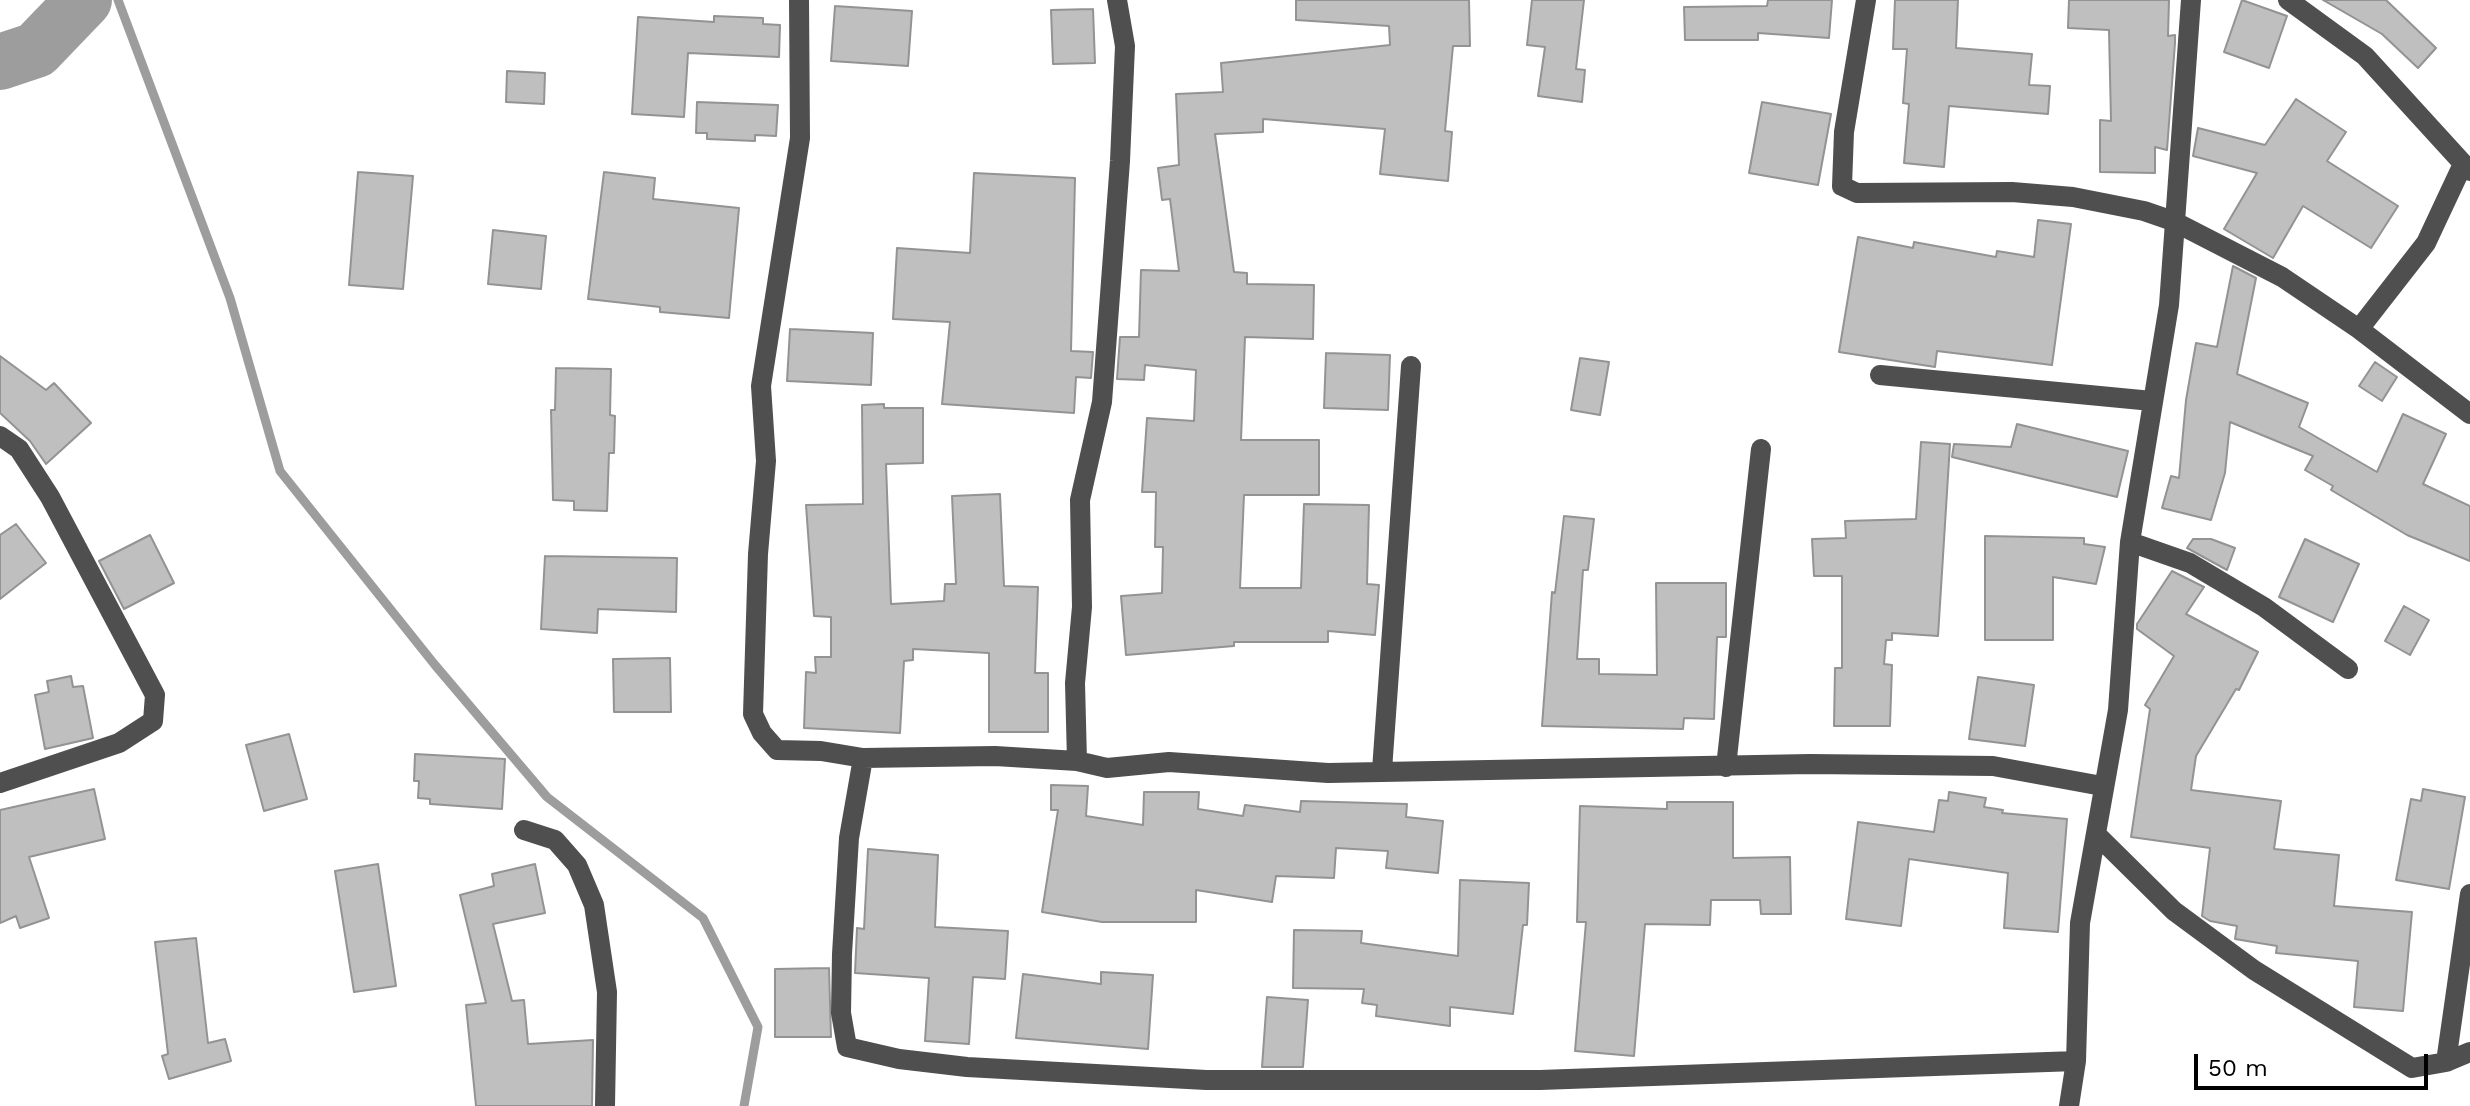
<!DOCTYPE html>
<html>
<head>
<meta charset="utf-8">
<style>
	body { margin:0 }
	#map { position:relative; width:2470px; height:1106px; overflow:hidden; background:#fff; font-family:"Work Sans",sans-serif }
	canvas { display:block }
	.scale { position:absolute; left:2194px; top:1054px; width:234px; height:36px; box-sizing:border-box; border:4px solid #000; border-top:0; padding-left:10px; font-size:24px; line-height:28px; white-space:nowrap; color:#000; -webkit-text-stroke:6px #fff; paint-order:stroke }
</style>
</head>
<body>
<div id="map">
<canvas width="2470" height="1106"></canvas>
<div class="scale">50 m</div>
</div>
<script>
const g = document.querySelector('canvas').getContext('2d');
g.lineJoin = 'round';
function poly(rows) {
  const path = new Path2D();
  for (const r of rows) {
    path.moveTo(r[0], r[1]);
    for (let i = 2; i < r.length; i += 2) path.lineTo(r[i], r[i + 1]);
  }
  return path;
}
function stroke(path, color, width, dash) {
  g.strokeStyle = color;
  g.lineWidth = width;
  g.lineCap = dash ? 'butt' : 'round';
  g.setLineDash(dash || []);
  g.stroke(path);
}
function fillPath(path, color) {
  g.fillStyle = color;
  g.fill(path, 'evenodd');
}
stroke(poly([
	[118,0,230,298,280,471,435,665,547,797,703,918,758,1027,744,1106]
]), '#9d9d9d', 9);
stroke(poly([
	[0,62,36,50,84,0]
]), '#9d9d9d', 56);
const building = poly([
	[1296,0,1469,0,1470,46,1453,46,1445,131,1452,132,1448,181,1380,174,1385,129,1263,119,1263,132,1215,134,1234,272,1247,273,1247,284,1314,285,1313,339,1245,337,1241,440,1319,440,1319,495,1244,495,1240,588,1301,588,1304,504,1369,505,1367,584,1379,585,1375,635,1328,631,1328,642,1234,642,1234,646,1126,655,1121,596,1162,593,1163,547,1155,547,1156,492,1142,492,1147,418,1194,421,1196,370,1145,365,1144,380,1117,379,1120,337,1139,337,1141,270,1179,271,1170,199,1162,200,1158,168,1179,165,1176,94,1223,92,1221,63,1390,45,1389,26,1296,20,1296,0],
	[1532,0,1584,0,1576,69,1585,70,1582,102,1538,96,1545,47,1527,45,1532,0],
	[1768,0,1832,0,1829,38,1758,33,1758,40,1685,40,1684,7,1767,6,1768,0],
	[1895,0,1958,0,1956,48,2032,54,2029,85,2050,86,2048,114,1949,106,1944,167,1904,163,1909,104,1903,103,1907,49,1893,49,1895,0],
	[2069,0,2169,0,2168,36,2175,35,2175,43,2167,150,2155,147,2155,173,2100,172,2100,120,2111,121,2109,30,2068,28,2069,0],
	[2242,0,2287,16,2269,68,2224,52,2242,0],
	[2323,0,2386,0,2436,48,2418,68,2382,34,2323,0],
	[835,6,912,11,908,66,831,61,835,6],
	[1093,9,1095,63,1053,64,1051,10,1093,9],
	[714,16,763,18,763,24,780,25,779,57,688,53,684,117,632,114,638,17,714,22,714,16],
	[507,71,545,73,544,104,506,102,507,71],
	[2296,99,2346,132,2327,161,2398,206,2371,248,2303,206,2273,258,2224,229,2257,173,2193,156,2198,128,2265,145,2296,99],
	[697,102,778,105,776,136,755,135,755,141,707,139,707,133,696,133,697,102],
	[1762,102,1831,114,1818,185,1749,173,1762,102],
	[358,172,413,176,403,289,349,285,358,172],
	[604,172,655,178,653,199,739,208,729,318,660,312,660,307,588,299,604,172],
	[974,173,1075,178,1071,351,1093,352,1091,378,1076,377,1074,413,942,404,950,322,893,319,897,248,970,253,974,173],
	[2038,220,2071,224,2052,365,1937,351,1935,367,1839,352,1858,237,1913,248,1914,242,1996,257,1997,251,2034,257,2038,220],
	[493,230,546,236,541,289,488,284,493,230],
	[2233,266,2256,278,2237,374,2308,403,2299,427,2377,472,2403,414,2446,434,2423,484,2470,506,2470,561,2407,535,2331,490,2333,486,2305,470,2313,456,2230,422,2225,473,2211,520,2162,508,2171,476,2179,478,2186,400,2196,343,2217,347,2233,266],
	[790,329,873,333,871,385,787,381,790,329],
	[1326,353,1390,355,1388,410,1324,408,1326,353],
	[0,356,46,390,54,383,91,423,46,464,30,441,0,413,0,356],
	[1580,358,1609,362,1600,415,1571,410,1580,358],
	[2375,362,2397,377,2382,401,2359,386,2375,362],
	[556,368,611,369,610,415,615,416,614,453,609,453,607,511,574,510,574,501,553,500,551,410,555,410,556,368],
	[884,404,884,408,923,408,923,463,886,464,891,604,944,601,945,584,956,584,952,496,1000,494,1004,586,1038,587,1035,673,1048,673,1048,732,989,732,989,653,913,649,913,660,904,661,900,733,804,728,806,672,816,673,815,657,831,657,831,617,814,616,806,505,863,504,862,405,884,404],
	[2017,424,2128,451,2117,497,1952,457,1954,444,2011,447,2017,424],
	[1921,442,1950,444,1938,636,1892,633,1892,640,1886,640,1884,664,1892,665,1890,726,1834,726,1835,668,1842,668,1842,576,1814,576,1812,539,1846,538,1845,521,1916,519,1921,442],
	[1564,516,1594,519,1588,570,1583,570,1577,659,1599,659,1599,674,1657,675,1656,583,1726,583,1726,637,1717,637,1714,719,1684,718,1683,729,1542,726,1552,592,1555,593,1564,516],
	[16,524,46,563,0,599,0,535,16,524],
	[150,535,174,583,124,609,99,561,150,535],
	[1985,536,2084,538,2084,544,2105,547,2096,584,2053,577,2053,640,1985,640,1985,536],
	[2193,539,2211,539,2235,548,2227,570,2187,548,2193,539],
	[2305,539,2359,564,2333,622,2279,597,2305,539],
	[545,556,677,558,676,612,598,609,597,633,541,629,545,556],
	[2172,571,2204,587,2186,614,2258,652,2239,690,2236,689,2196,756,2191,790,2281,801,2274,849,2339,855,2334,906,2412,912,2403,1011,2354,1007,2358,961,2276,953,2277,946,2235,939,2237,926,2210,921,2202,916,2210,848,2131,837,2150,709,2145,705,2174,656,2137,629,2137,624,2172,571],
	[2404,606,2429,620,2410,655,2385,641,2404,606],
	[670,658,671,712,614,712,613,659,670,658],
	[71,676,73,687,83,686,93,738,45,749,35,695,49,692,47,681,71,676],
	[1978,677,2034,685,2025,746,1969,739,1978,677],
	[289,734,307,799,264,811,246,745,289,734],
	[415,754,505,759,502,809,430,804,430,799,418,798,419,781,414,781,415,754],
	[1051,785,1088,786,1086,816,1143,825,1144,792,1199,792,1198,809,1243,816,1245,805,1300,812,1301,801,1407,804,1406,817,1443,821,1438,873,1386,868,1388,851,1336,848,1334,878,1276,876,1272,902,1196,890,1196,922,1102,922,1042,912,1058,810,1051,810,1051,785],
	[94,789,105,839,29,857,49,918,20,928,16,916,0,923,0,810,94,789],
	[2423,789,2465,797,2449,889,2396,880,2411,799,2421,801,2423,789],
	[1949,792,1986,798,1984,807,2003,810,2002,813,2067,819,2058,932,2004,928,2008,873,1909,859,1901,926,1846,919,1858,822,1934,832,1939,800,1948,801,1949,792],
	[1667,802,1733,802,1733,858,1790,857,1791,914,1761,914,1760,900,1711,900,1710,925,1645,924,1634,1056,1575,1051,1586,922,1577,922,1580,806,1667,809,1667,802],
	[868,849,938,855,935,927,1008,931,1005,979,973,977,969,1044,925,1041,929,978,855,973,857,928,864,929,868,849],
	[378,864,396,986,354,992,335,871,378,864],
	[535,864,545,913,493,924,512,1001,524,1000,528,1044,593,1040,592,1106,476,1106,466,1005,486,1003,460,895,494,886,492,874,535,864],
	[1460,880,1529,883,1527,925,1523,925,1513,1014,1450,1007,1450,1026,1376,1016,1377,1005,1362,1003,1364,989,1293,988,1294,930,1362,931,1361,943,1458,956,1460,880],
	[196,938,208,1043,225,1039,231,1061,169,1079,162,1056,168,1054,155,942,196,938],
	[829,968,831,1037,775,1037,775,969,829,968],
	[1101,972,1153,975,1148,1049,1016,1038,1023,974,1101,984,1101,972],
	[1267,997,1308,1000,1303,1067,1262,1067,1267,997]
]);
fillPath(building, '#bfbfbf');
stroke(building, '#939393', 2);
stroke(poly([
	[799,0,800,138,761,386,766,461,758,554,753,714,762,733,777,750,821,751,863,758,995,756,1077,761,1107,768,1169,762,1328,773,1810,764,1993,766,2102,786],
	[1866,0,1844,132,1842,186,1857,193,2012,192,2073,197,2144,211,2173,221,2282,277,2359,329,2470,414],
	[2288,0,2365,56,2470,171],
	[2359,329,2426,243,2463,164],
	[1880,375,2152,401],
	[0,436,19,449,50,497,155,695,153,721,119,743,0,783],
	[2130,542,2190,563,2264,607,2348,669],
	[863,758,849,838,842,954,841,1013,847,1047,899,1059,967,1067,1206,1080,1540,1080,2076,1061],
	[1077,761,1075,683,1082,607,1080,500,1102,402,1120,161,1125,46,1117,0],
	[1726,767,1761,449],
	[1382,770,1411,366],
	[524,830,555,840,577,865,594,905,607,992,605,1106],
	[2097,835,2174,911,2254,970,2412,1068,2446,1062,2470,894],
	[2446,1062,2470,1052],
	[2069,1106,2076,1061,2080,923,2118,710,2130,542,2169,305,2191,0]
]), '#4f4f4f', 20);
</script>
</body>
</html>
